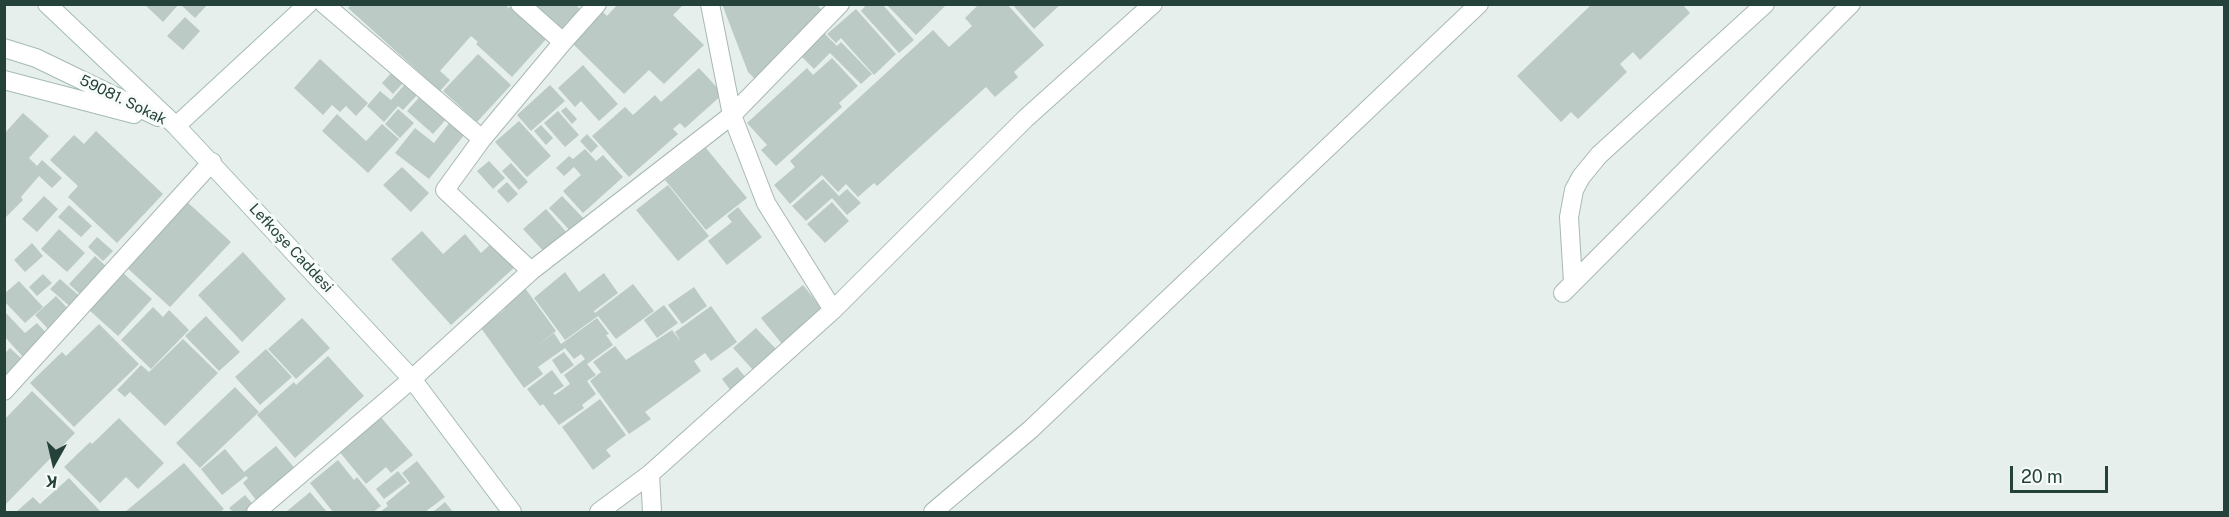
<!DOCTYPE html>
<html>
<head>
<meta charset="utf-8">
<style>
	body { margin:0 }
	#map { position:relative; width:2229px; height:517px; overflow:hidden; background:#e6efeb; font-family:"Public Sans",sans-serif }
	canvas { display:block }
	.frame { position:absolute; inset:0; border:6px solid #24423a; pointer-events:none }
	.north { position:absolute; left:24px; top:433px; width:60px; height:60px; -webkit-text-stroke:4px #f7fbf9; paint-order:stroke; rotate:188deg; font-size:16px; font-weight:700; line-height:24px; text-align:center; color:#24423a }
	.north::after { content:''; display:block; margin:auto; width:21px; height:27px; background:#24423a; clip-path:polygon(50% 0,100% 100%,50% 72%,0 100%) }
	.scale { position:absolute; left:2010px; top:466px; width:98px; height:27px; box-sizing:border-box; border:3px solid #24423a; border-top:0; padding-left:8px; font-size:18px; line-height:21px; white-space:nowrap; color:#24423a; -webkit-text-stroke:4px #f7fbf9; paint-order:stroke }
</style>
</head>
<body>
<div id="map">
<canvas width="2229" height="517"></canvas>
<div class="frame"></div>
<div class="north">K</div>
<div class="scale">20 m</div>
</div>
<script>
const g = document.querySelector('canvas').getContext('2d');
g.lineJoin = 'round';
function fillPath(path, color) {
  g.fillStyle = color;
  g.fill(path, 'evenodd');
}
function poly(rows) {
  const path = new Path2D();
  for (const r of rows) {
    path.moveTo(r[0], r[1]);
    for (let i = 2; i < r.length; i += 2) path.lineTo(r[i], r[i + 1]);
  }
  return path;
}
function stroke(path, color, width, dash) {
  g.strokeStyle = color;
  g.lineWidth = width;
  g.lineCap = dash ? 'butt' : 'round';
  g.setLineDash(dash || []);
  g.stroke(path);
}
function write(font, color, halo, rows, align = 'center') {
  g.font = font + ' "Public Sans",sans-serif';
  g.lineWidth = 6;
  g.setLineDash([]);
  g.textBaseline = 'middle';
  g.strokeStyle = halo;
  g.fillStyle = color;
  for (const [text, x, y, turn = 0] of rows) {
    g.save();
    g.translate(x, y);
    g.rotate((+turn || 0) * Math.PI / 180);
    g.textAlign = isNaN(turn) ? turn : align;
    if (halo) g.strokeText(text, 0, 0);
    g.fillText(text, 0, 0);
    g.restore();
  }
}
fillPath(poly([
	[144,4,179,4,163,22],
	[180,4,208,4,195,18],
	[352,4,504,4,509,8,513,4,548,37,512,77,476,44,478,42,471,36,440,71,450,80,440,91,348,8],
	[527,4,575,4,580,9,560,32],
	[618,4,684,4,673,15,704,45,664,84,649,70,624,94,569,40,600,9,607,16],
	[722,4,816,4,828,16,757,81,748,72],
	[867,4,882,4,914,40,899,53,861,11],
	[886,4,947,4,916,35],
	[979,4,1007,4,1044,45,1014,72,1018,77,995,97,986,87,877,186,874,183,858,197,846,184,838,192,822,175,790,204,774,185,795,167,790,161,933,30,949,47,972,26,965,18],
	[1012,4,1061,4,1034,29],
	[1592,4,1682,4,1690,13,1640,60,1633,52,1620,64,1627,72,1578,119,1571,112,1561,122,1517,76],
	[856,9,896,54,874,75,841,38,836,43,827,34],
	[185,17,200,31,183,50,167,36],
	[824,33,837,46,841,42,872,74,861,84,830,53,814,69,801,56],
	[478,54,511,85,477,122,443,91],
	[832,58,858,86,839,103,842,107,776,166,761,150,767,145,747,123,807,68,813,75],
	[320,59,368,103,356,116,346,106,340,112,332,105,323,115,294,88],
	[583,65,618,104,599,121,581,101,575,107,558,88],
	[699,68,723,94,685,128,680,123,673,129,678,134,629,177,592,136,625,107,633,115,655,95,661,102],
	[392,72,404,82,393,94,382,83],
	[406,83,418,94,403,110,398,106,384,122,367,106,380,91,391,100],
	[550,85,565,101,531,131,517,115],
	[423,93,449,116,433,134,407,111],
	[566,107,577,119,572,124,561,111],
	[398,109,414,123,400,138,385,124],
	[558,111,579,135,565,147,544,123],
	[23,113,49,136,29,158,37,166,42,160,62,178,52,188,39,176,21,197,23,200,4,219,4,134],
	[337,114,366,141,382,124,399,139,368,173,322,131],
	[519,121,551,156,527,177,495,142],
	[450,122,465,134,429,179,395,153,415,128,434,143],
	[541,125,553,138,546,145,534,131],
	[96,131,163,194,117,243,68,197,78,186,50,160,74,135,84,144],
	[587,134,598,146,591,153,580,141],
	[706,148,747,198,706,230,665,180],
	[585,149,596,161,603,155,623,177,583,213,563,191,581,175,574,167,564,176,556,168,569,156,573,159],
	[489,161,505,178,493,189,477,171],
	[511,163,528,182,519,190,502,171],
	[402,167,429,193,411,212,383,185],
	[823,179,839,196,847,189,861,203,847,215,832,198,806,221,792,206],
	[507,182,518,194,508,203,497,191],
	[668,185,709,236,678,261,636,210],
	[44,196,58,209,37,232,22,219],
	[562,196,586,221,572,233,549,208],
	[185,200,231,242,170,307,124,265],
	[832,202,849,221,825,243,807,224],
	[69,205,92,226,81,237,58,217],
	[738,207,762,237,727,265,708,241,732,222,727,216],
	[546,209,569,235,547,255,523,229],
	[59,229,85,253,67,272,41,249],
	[422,231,443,254,465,234,481,253,495,240,517,265,451,325,391,259],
	[97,237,113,251,103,261,88,247],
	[32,243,43,256,25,272,14,260],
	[243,252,286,299,242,342,198,295],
	[95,256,109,269,83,297,69,284],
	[122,272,152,299,118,336,88,309],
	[565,272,579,292,604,273,618,293,594,311,595,313,633,284,654,311,616,339,598,316,565,340,534,298],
	[43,274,52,283,37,296,29,287],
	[60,279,83,299,74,310,50,289],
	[19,281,43,307,25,323,4,301,4,294],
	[803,285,824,311,782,344,761,318],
	[694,287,707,306,682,324,668,305],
	[525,288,556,331,534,348,554,333,561,344,597,318,609,334,606,335,613,345,587,364,596,375,587,381,596,394,582,405,584,408,559,425,543,404,540,406,527,389,552,370,564,386,553,393,555,395,570,384,564,375,585,359,581,354,574,359,565,348,538,367,543,374,524,388,481,328,505,309,502,305],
	[56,296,73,314,52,333,35,315],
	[664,305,678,323,657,338,644,320],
	[711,306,737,342,711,361,705,353,694,361,701,371,645,412,651,419,629,434,590,381,601,372,593,362,615,346,626,360,672,330,681,342,675,332],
	[153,307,163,317,169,310,189,330,151,369,121,340],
	[4,311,25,333,37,323,49,336,24,358,4,336],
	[206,316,240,352,219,371,185,336],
	[302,318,330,348,296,379,268,349],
	[99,324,139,364,74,427,30,383,62,352,66,356],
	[756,328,776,349,753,370,733,348],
	[183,339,218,373,165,426,130,392,125,397,117,390,141,365,149,372],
	[10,348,24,361,4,381,4,354],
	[266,349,292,377,260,405,235,377],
	[564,352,574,365,561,374,552,360],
	[328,356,364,396,295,458,257,415,294,382,296,385],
	[737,367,747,379,731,391,722,379],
	[235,387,259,412,200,468,176,443],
	[32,391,75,433,4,506,4,420],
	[600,399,626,435,606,450,611,456,593,470,562,427],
	[379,415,413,455,391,473,386,467,366,484,338,450],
	[119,418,164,463,138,489,126,477,100,503,64,467,90,442,92,444],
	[276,446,298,472,259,504,243,483,248,478,246,476,222,495,201,469,225,449,244,472],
	[338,460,354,480,357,477,381,506,373,512,333,512,310,483],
	[417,461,445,497,425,512,380,512,388,506,386,503,410,483,402,473],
	[184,463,224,509,220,512,125,512],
	[398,471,407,482,384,499,376,489],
	[69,478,100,511,98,512,16,512,33,497,40,504],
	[310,492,327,512,286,512],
	[245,495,257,509,253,512,233,512,229,508],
	[445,502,453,512,433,512]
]), '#bbcac4');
const lane = poly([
	[1573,282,1569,217,1574,190,1581,177,1599,155,1765,4],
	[1563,293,1851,4]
]);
const street = poly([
	[324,4,482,139],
	[520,4,563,42],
	[710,4,732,115,766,203,833,310],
	[531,271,445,190,482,139,563,42,597,4],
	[4,391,212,162],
	[650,474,652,512],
	[256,512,412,379,531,271,732,115,840,4],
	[599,512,650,474,833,310,1026,118,1153,4],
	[933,512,1030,430,1479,4]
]);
const secondary = poly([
	[47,4,176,126,412,379,512,512],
	[4,48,36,58,158,117],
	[4,80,134,114],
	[176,126,308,4]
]);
stroke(lane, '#a8b8b2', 20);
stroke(street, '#a8b8b2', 20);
stroke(secondary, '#a4bbb3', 20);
stroke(lane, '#fff', 18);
stroke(street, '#fff', 18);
stroke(secondary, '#fff', 18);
write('15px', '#24423a', '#f7fbf9', [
	["59081. Sokak",123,100,26],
	["Lefkoşe Caddesi",291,248,47]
]);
</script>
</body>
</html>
